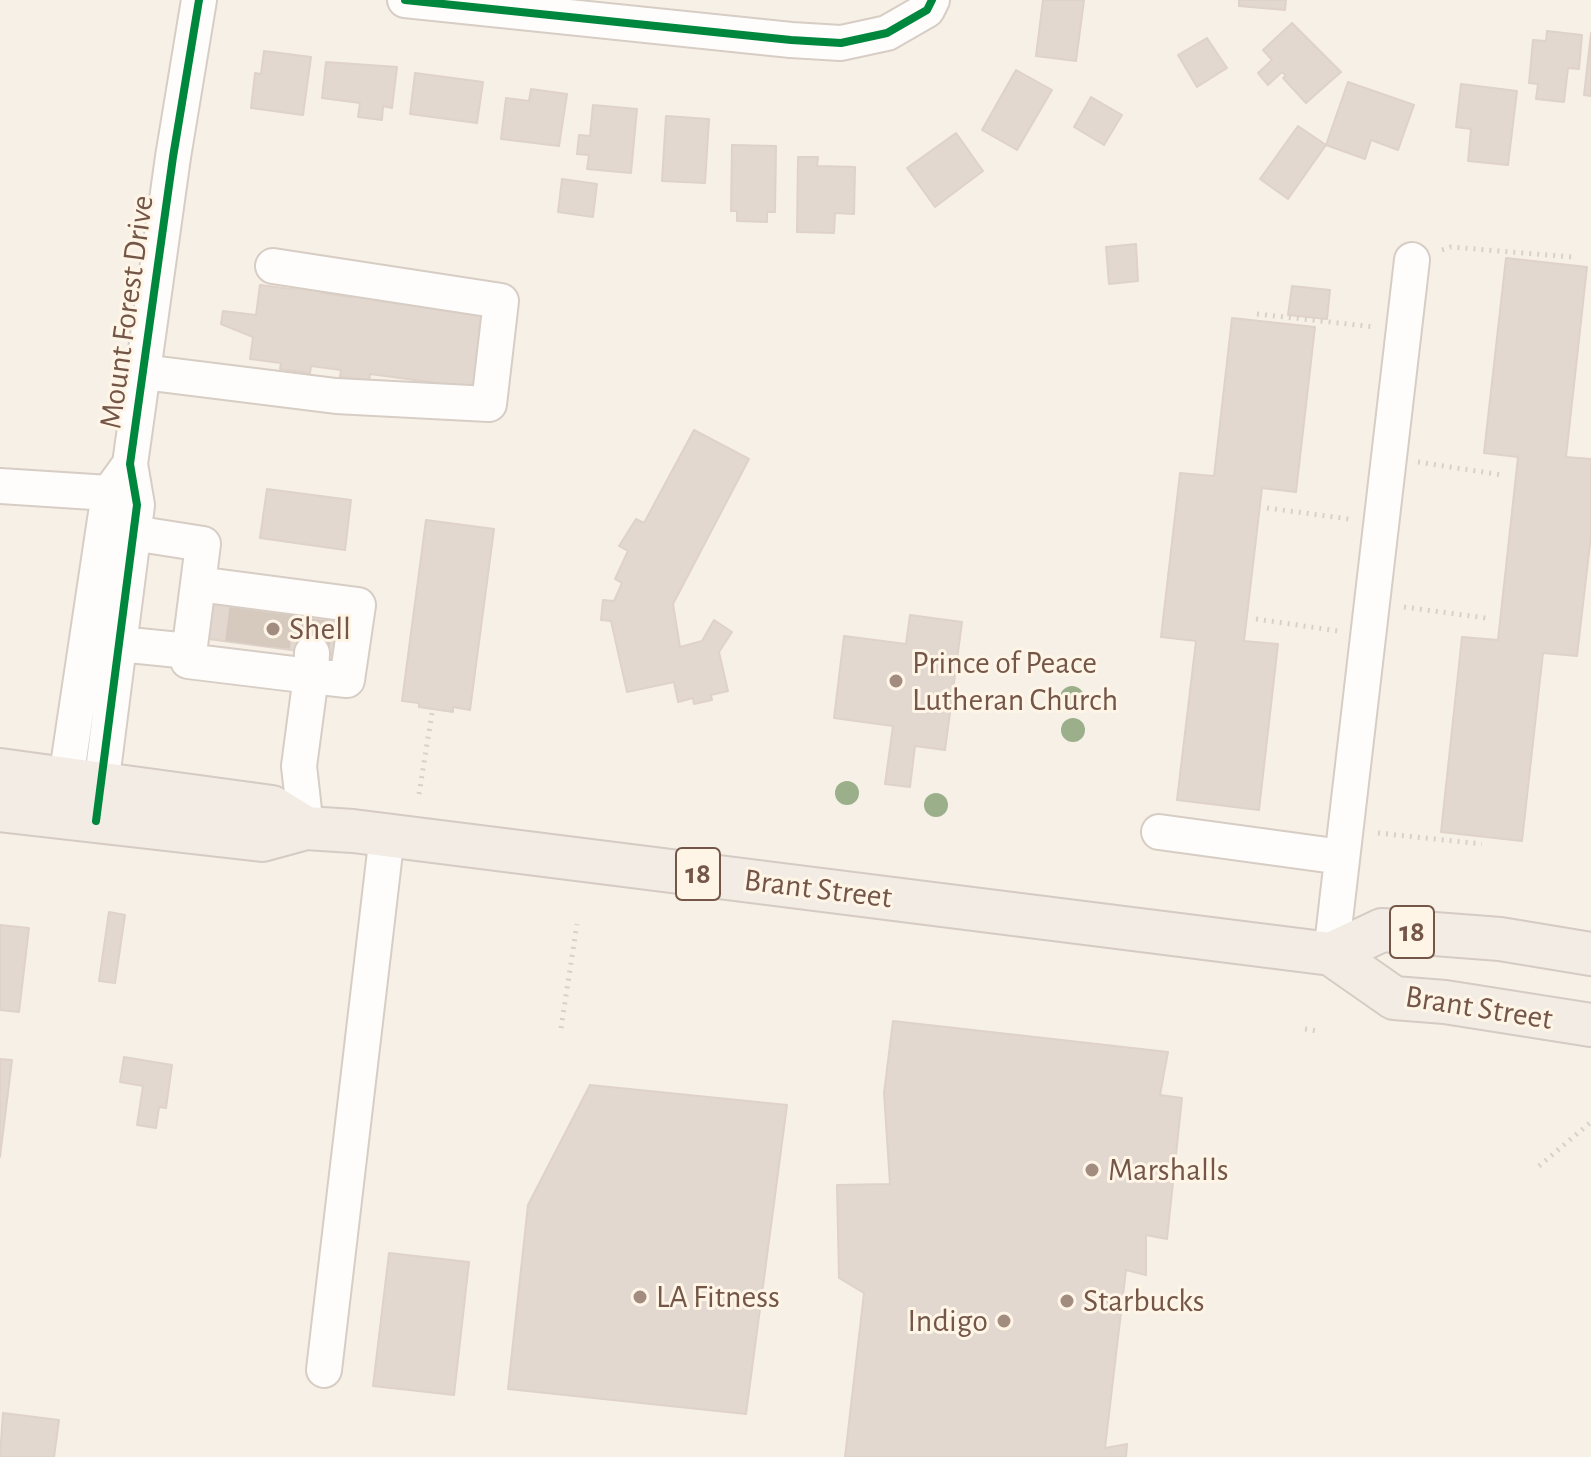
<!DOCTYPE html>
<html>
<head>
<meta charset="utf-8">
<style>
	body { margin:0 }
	canvas { display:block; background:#f6f0e7 }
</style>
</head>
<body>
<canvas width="1591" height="1457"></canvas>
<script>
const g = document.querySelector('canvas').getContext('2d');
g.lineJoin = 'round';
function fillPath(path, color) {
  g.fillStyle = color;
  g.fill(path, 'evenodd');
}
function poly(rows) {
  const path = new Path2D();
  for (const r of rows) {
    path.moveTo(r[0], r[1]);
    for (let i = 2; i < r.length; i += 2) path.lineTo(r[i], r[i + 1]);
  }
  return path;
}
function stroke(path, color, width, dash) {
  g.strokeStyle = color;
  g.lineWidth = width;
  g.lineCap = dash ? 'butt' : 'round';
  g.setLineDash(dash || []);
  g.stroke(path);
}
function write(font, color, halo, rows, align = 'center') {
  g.font = font + ' "Alegreya Sans",sans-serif';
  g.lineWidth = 6;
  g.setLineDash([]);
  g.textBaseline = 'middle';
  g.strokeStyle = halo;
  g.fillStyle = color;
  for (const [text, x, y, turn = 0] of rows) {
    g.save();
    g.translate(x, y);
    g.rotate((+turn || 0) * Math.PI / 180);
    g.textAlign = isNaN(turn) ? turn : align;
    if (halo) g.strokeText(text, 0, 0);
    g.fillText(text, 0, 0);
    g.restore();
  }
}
const building = poly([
	[1043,0,1084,0,1076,61,1036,56,1043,0],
	[1239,0,1286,0,1285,10,1239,6,1239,0],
	[1292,23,1341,72,1306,103,1283,78,1286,76,1282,72,1268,85,1258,73,1272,60,1263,50,1292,23],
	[1547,31,1582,35,1579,69,1568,68,1564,102,1536,99,1538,84,1529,83,1533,40,1546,41,1547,31],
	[1591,33,1591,96,1584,95,1591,33],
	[1207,38,1227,68,1197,87,1178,55,1207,38],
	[264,51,311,57,303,115,251,108,255,73,261,74,264,51],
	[326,62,397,67,392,108,383,106,382,120,358,117,360,103,322,98,326,62],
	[1016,70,1052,90,1017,150,982,130,1016,70],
	[415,73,483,82,477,123,410,114,415,73],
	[1348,82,1414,105,1398,150,1371,140,1365,159,1326,145,1348,82],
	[1461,84,1517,91,1508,165,1468,161,1471,129,1456,127,1461,84],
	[531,89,567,94,559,146,501,139,506,98,529,101,531,89],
	[1091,97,1122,115,1104,145,1074,127,1091,97],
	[593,105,637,109,631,173,587,169,589,155,577,154,579,135,590,136,593,105],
	[666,116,709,119,705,183,662,181,666,116],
	[1298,126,1326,145,1288,199,1260,179,1298,126],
	[956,133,983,171,935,207,907,168,956,133],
	[732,145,776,146,775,212,767,212,767,222,737,221,737,211,731,211,732,145],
	[798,157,818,157,817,166,855,167,854,214,835,213,834,233,797,232,798,157],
	[562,179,597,184,593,217,558,212,562,179],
	[1136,244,1138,281,1109,284,1106,247,1136,244],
	[1506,258,1587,267,1566,457,1591,459,1591,535,1577,656,1543,653,1522,841,1441,832,1462,637,1498,640,1518,457,1484,453,1506,258],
	[292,283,321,287,321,293,350,297,351,290,381,294,380,301,484,315,474,388,370,374,369,381,340,377,341,370,311,366,310,373,280,369,281,363,250,359,253,337,221,324,223,311,256,315,260,285,291,289,292,283],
	[1292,286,1330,290,1327,319,1288,315,1292,286],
	[1232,318,1315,327,1296,492,1262,488,1244,641,1278,644,1259,810,1177,800,1196,641,1161,637,1180,473,1214,476,1232,318],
	[694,430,749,459,673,604,680,647,702,641,714,620,732,632,719,652,728,691,711,695,712,700,694,704,693,698,678,702,674,682,627,692,611,621,601,620,603,600,614,601,622,583,615,579,628,551,619,546,636,519,644,523,694,430],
	[267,489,351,500,345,550,260,538,267,489],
	[426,520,494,529,470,710,453,707,453,712,419,707,419,703,402,701,426,520],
	[207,599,350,618,344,657,201,638,207,599],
	[910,615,962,622,945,750,915,746,910,787,885,784,893,726,834,718,844,636,906,644,910,615],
	[109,912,125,915,115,983,99,981,109,912],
	[0,925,29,928,19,1012,0,1010,0,925],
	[893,1021,1168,1052,1160,1095,1182,1098,1167,1239,1146,1235,1146,1275,1126,1270,1105,1448,1127,1444,1126,1457,845,1457,864,1293,839,1278,837,1185,890,1184,884,1093,893,1021],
	[124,1057,172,1065,166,1108,159,1107,156,1128,137,1125,143,1086,120,1082,124,1057],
	[0,1059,12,1060,0,1157,0,1059],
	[590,1085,787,1105,746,1414,508,1389,528,1205,590,1085],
	[389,1253,469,1262,454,1395,373,1386,389,1253],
	[3,1413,59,1420,54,1457,0,1457,3,1413]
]);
fillPath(building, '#e2d8cf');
stroke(building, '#dfd2c9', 2);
stroke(poly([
	[242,643,247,604],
	[273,647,277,608],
	[312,653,316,614]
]), '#d6cabf', 34, [34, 17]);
const minor = poly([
	[405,0,791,40,841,43,887,33,927,10,932,0],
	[143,372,336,396,489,404,501,301,273,266],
	[0,486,109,493],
	[133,533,203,544,198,584],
	[119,644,189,651],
	[64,805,66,779,109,493,130,464],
	[98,809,137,505,130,464,173,157,199,0],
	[306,828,299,766,311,676,188,661,198,584,358,605,347,680,311,676,312,653],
	[1159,832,1342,857],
	[1331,954,1412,260],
	[324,1370,387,835]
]);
const major = poly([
	[0,770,272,807,306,828],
	[0,810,262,840,306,828,353,831,1331,954,1394,998,1445,1002,1591,1025],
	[1331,954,1382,930,1500,939,1591,954]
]);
stroke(minor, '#d7cdc5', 38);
stroke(major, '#d5cbc4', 46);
stroke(poly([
	[1442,250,1451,247,1572,257],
	[1257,314,1375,327],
	[1418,462,1502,475],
	[1267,508,1349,519],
	[1404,607,1486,618],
	[1256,619,1338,631],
	[419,794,432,713],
	[1378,833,1482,844],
	[561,1028,577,924],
	[1305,1029,1317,1031],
	[1539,1166,1591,1122]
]), '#d9d0cc', 5, [2, 6]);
stroke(minor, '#fefdfb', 34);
stroke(major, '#f2ece4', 42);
stroke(poly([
	[405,0,791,40,841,43,887,33,927,10,932,0],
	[96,821,137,505,130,464,173,157,199,0]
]), '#00873e', 8);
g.fillStyle = '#9caf8b';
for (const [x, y] of [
	[1072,698],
	[1073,730],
	[847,793],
	[936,805]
]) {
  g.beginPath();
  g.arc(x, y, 12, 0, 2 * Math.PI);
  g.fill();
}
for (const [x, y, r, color] of [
	[273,629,8,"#a28c80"],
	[896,681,8,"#a28c80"],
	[1092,1170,8,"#a28c80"],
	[640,1297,8,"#a28c80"],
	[1067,1301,8,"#a28c80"],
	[1004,1321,8,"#a28c80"]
]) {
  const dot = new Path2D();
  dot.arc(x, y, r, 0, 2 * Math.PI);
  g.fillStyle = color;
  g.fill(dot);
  stroke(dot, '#fff5e7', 3);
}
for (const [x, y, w] of [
	[698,874,44],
	[1412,932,44]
]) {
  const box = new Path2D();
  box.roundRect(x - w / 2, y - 26, w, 52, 6);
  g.fillStyle = '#fff5e7';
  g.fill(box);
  stroke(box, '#745648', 2);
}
write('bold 30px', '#745648', null, [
	["18",698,874],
	["18",1412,932]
]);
write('32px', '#745648', '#fff5e7', [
	["Mount Forest Drive",127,312,-82],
	["Brant Street",818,889,7],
	["Brant Street",1479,1008,9]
]);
write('32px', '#745648', '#fff5e7', [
	["Shell",289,629],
	["Prince of Peace",912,663],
	["Lutheran Church",912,700],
	["Marshalls",1108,1170],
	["LA Fitness",656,1297],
	["Starbucks",1083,1301],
	["Indigo",988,1321,"right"]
], 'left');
</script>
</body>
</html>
